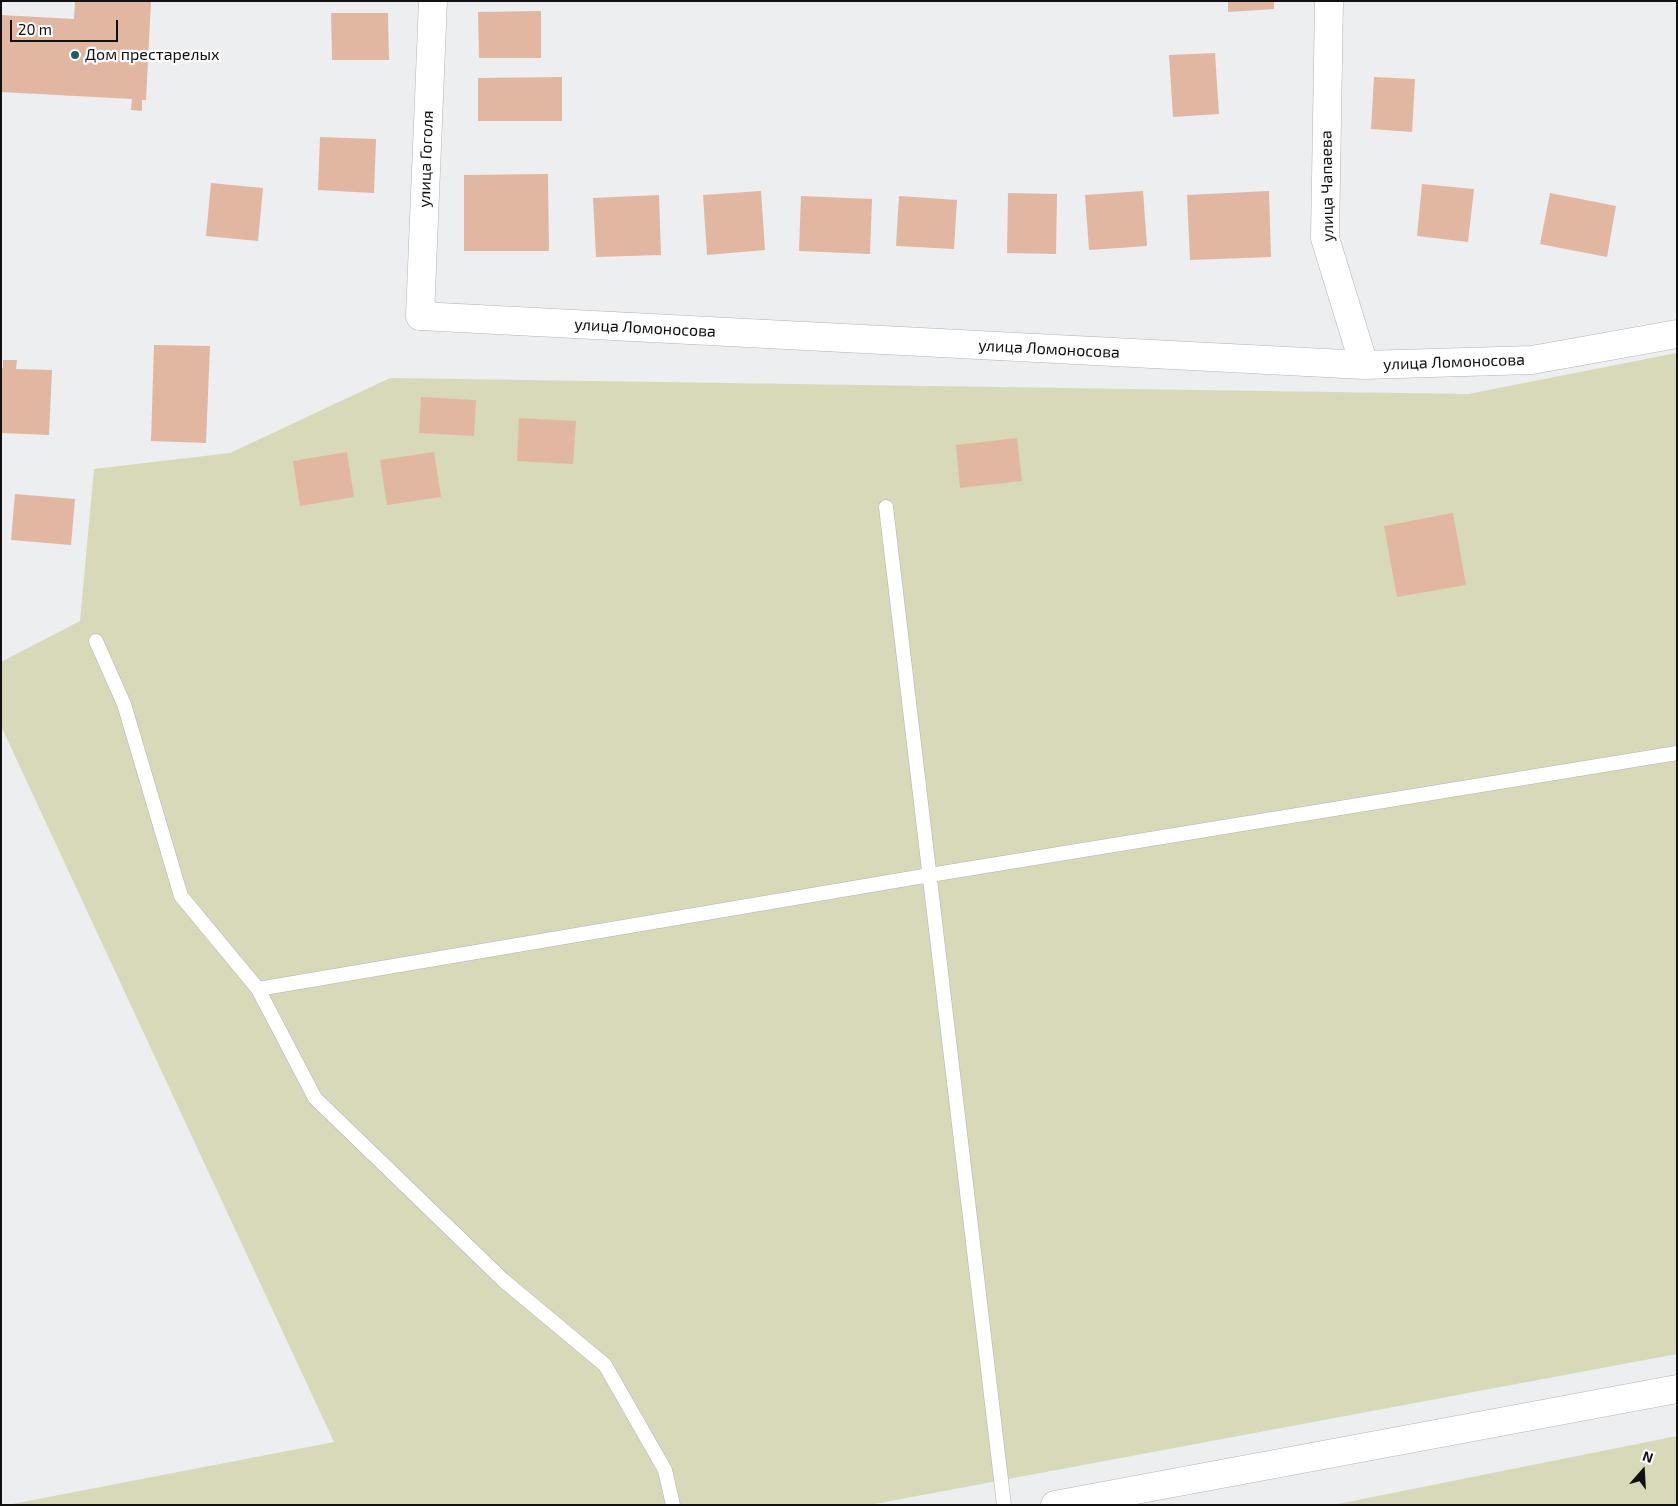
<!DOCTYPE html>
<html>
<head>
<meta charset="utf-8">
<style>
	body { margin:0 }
	#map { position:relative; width:1678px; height:1506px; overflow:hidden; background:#edeeef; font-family:"Exo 2",sans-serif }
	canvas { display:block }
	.frame { position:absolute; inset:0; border:2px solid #111112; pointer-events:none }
	.north { position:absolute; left:1618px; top:1446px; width:50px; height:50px; -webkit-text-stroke:4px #fff; paint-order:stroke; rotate:19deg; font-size:14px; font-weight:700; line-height:20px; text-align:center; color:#111112 }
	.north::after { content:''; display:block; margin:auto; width:18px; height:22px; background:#111112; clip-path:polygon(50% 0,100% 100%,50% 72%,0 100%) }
	.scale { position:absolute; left:10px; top:20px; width:108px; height:22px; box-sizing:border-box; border:2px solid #111112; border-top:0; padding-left:6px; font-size:15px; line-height:18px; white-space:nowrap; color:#111112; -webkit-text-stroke:4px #fff; paint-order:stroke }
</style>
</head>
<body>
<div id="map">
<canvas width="1678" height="1506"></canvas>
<div class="frame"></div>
<div class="north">N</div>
<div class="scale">20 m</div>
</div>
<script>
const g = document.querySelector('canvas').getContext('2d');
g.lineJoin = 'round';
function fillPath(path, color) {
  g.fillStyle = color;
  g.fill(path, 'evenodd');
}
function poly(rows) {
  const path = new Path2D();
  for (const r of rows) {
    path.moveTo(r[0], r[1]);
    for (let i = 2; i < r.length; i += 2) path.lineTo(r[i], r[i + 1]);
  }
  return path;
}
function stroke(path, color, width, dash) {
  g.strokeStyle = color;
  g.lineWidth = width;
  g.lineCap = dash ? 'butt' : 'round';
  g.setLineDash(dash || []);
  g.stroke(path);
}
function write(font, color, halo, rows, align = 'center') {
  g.font = font + ' "Exo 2",sans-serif';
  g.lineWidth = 4.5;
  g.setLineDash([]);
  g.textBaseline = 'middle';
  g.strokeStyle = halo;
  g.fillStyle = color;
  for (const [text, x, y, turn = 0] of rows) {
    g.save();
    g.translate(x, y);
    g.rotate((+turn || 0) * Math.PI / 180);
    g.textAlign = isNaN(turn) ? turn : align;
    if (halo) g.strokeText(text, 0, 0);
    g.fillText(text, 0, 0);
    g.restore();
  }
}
fillPath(poly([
	[1677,353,1677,1354,869,1505,7,1505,334,1442,1,726,1,662,80,621,94,469,230,453,390,378,1468,394],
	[1677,1436,1677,1505,1333,1505]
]), '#d7d9b9');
fillPath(poly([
	[75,1,151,1,146,100,142,100,142,111,131,110,132,99,1,92,1,15,74,19],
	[1228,1,1274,1,1274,9,1228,12],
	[541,11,541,58,479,58,478,12],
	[331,13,388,13,389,60,332,60],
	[1215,53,1219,114,1173,117,1169,55],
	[562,77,562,121,478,121,478,78],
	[1374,77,1415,79,1412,132,1371,129],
	[320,137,376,139,374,193,318,190],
	[548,174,549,251,464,251,464,175],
	[211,183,263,188,258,241,206,236],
	[1422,184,1474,189,1468,242,1417,236],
	[761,191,765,250,707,255,703,195],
	[1143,191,1147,246,1089,250,1085,195],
	[1269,191,1271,257,1190,260,1187,195],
	[1008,193,1057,194,1056,254,1007,253],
	[1550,193,1616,206,1607,257,1540,244],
	[659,195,661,255,596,257,593,198],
	[801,196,872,199,870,254,799,251],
	[899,196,957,200,954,249,896,246],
	[154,345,210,346,206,443,151,441],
	[3,360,17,360,16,369,52,370,49,435,1,433,1,368,3,368],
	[421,397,476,400,474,436,419,433],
	[519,418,576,421,573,464,517,461],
	[1017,438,1022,481,960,488,956,445],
	[347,452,354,497,300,506,293,461],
	[434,452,441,497,387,505,380,460],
	[15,494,75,499,71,545,11,540],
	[1453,513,1466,585,1397,597,1384,526]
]), '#e1b7a2');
const service = poly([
	[886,507,1004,1505],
	[96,641,124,704,181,896,258,989,315,1098,503,1280,605,1365,665,1470,673,1505],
	[258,989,930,875,1677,753]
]);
const minor = poly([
	[433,1,420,316,1364,365,1532,360,1677,334],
	[1329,1,1325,238,1364,365],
	[1055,1505,1677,1389]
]);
stroke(service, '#b3b3b4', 15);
stroke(minor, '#b3b3b4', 29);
stroke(service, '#fff', 14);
stroke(minor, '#fff', 28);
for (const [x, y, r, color] of [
	[75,55,5,"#166461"]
]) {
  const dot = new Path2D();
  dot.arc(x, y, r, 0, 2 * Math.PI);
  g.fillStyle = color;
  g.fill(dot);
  stroke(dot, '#fff', 2);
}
write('16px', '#111112', '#fff', [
	["Дом престарелых",85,55]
], 'left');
write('16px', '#111112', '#fff', [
	["улица Гоголя",426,159,-88],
	["улица Чапаева",1327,186,-91],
	["улица Ломоносова",645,328,3],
	["улица Ломоносова",1049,349,3],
	["улица Ломоносова",1454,362,-2]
]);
</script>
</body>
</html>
